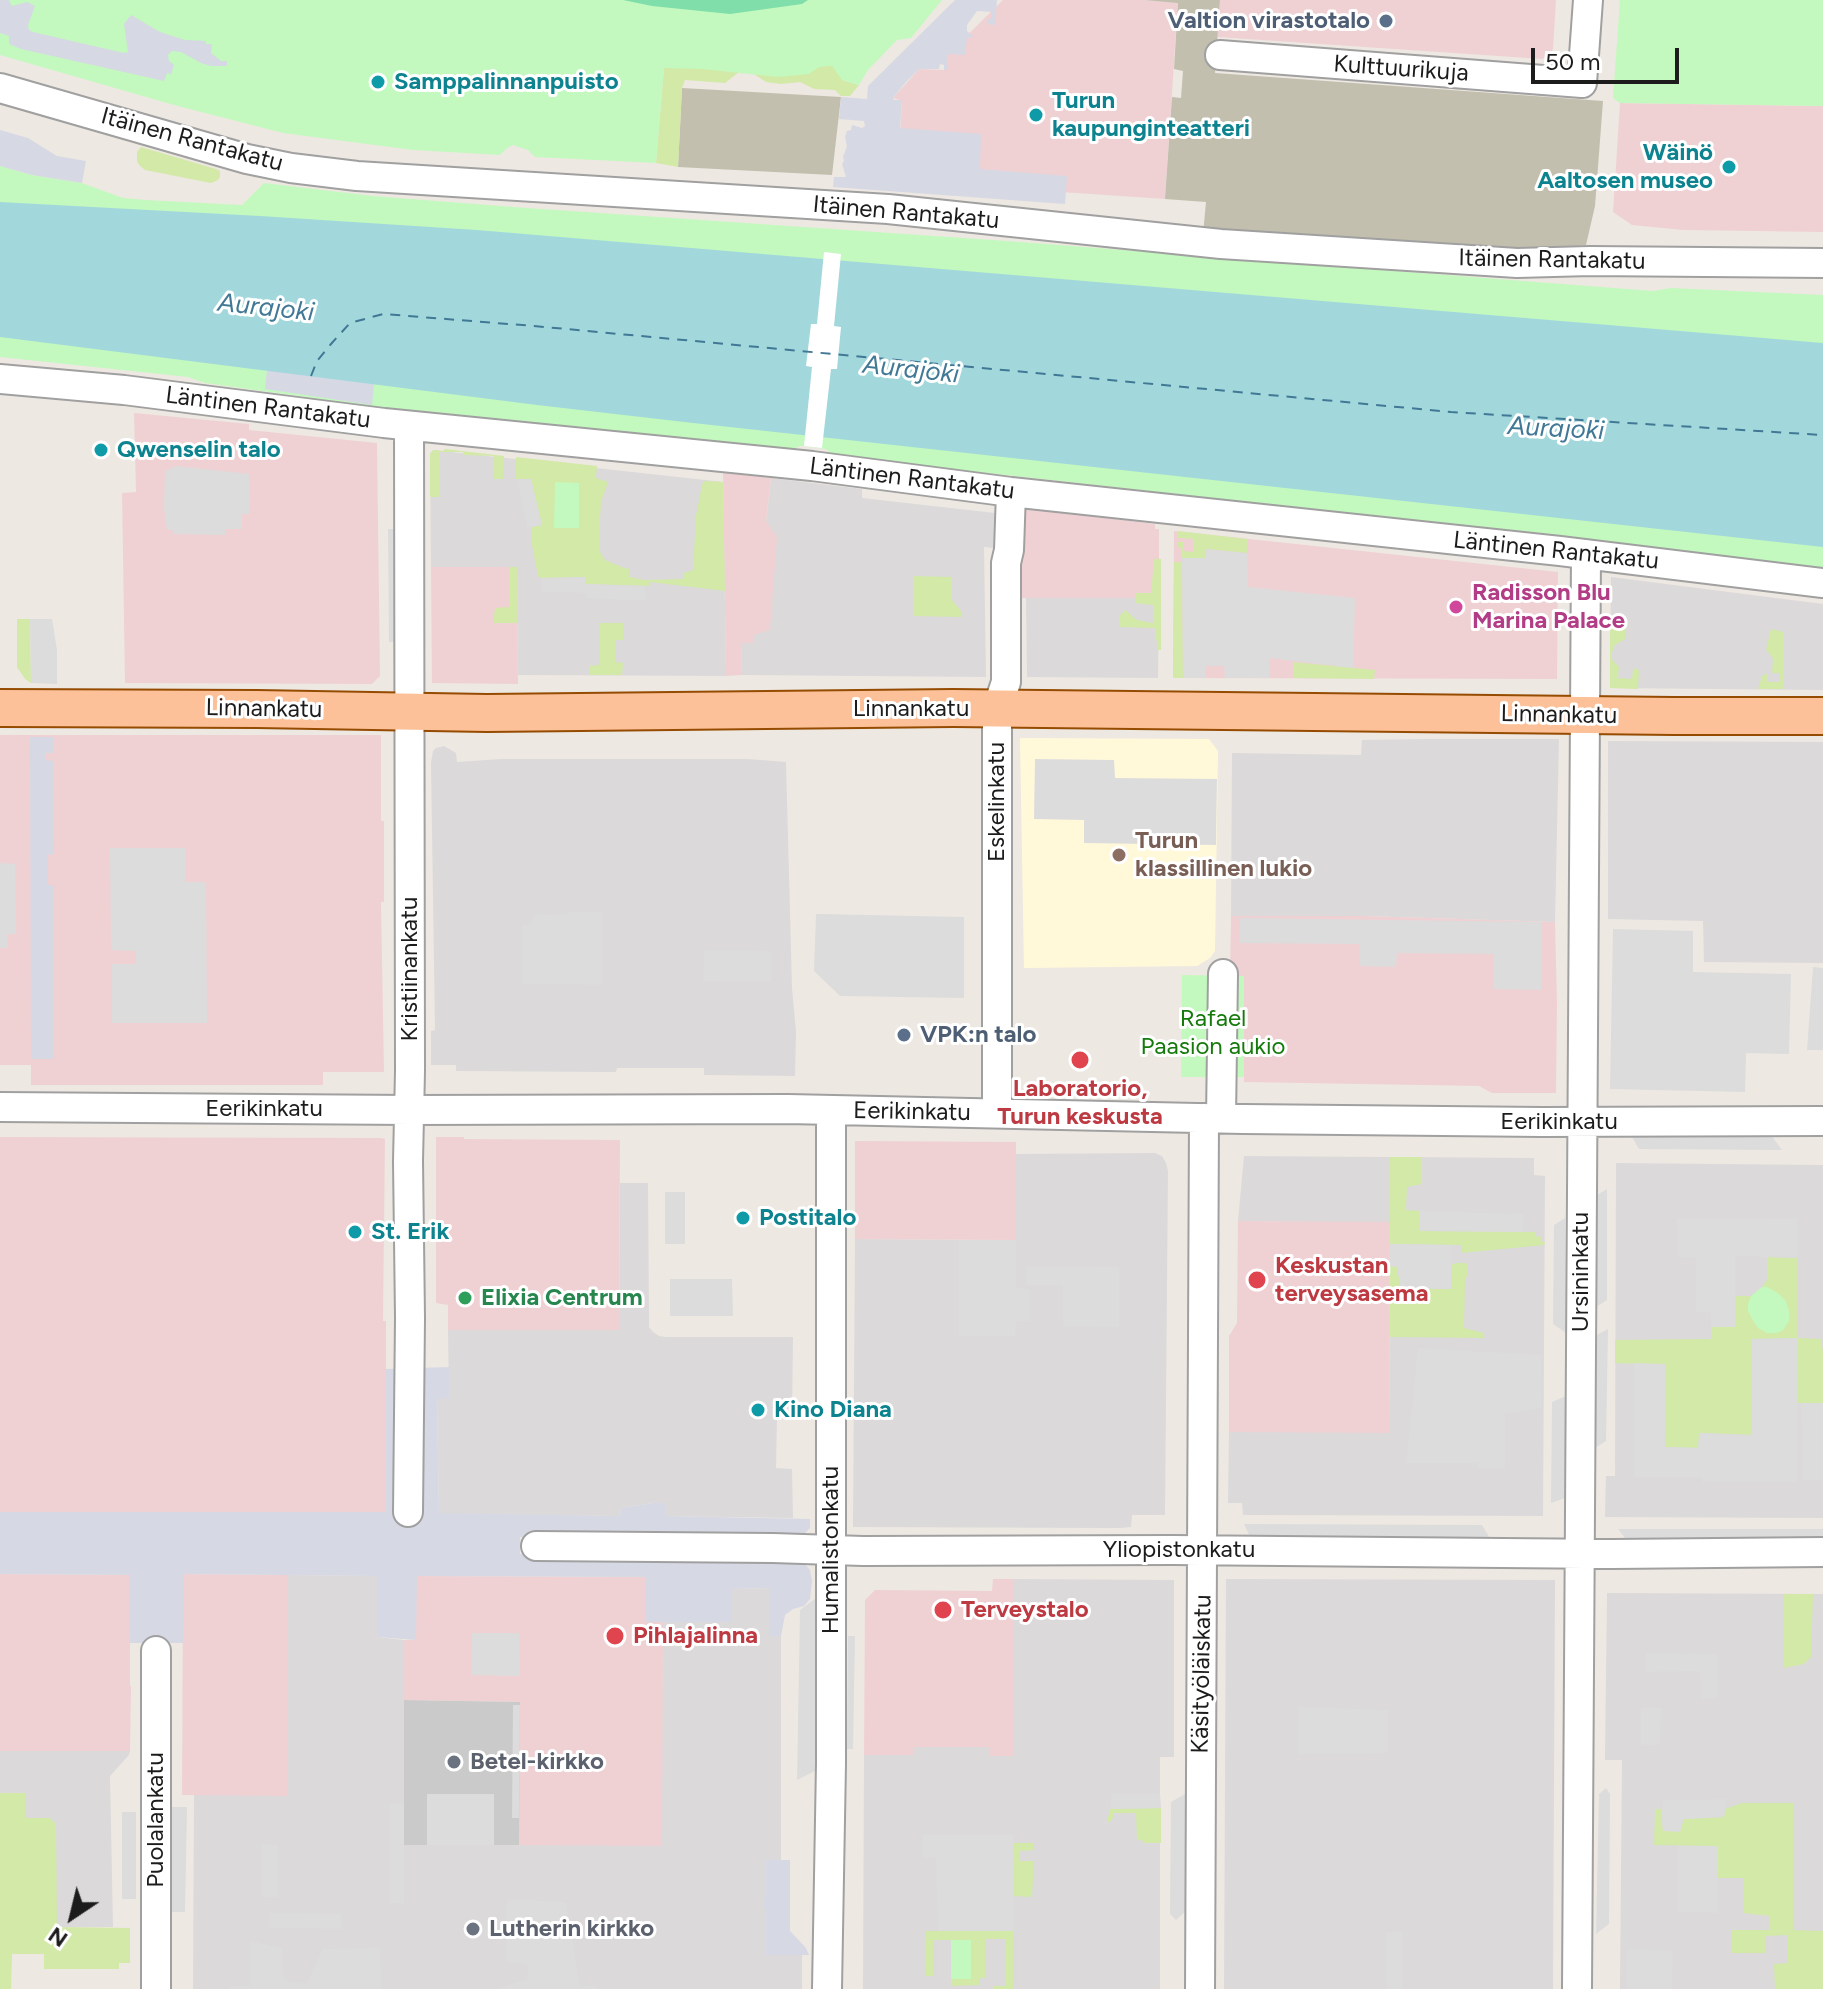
<!DOCTYPE html>
<html>
<head>
<meta charset="utf-8">
<style>
	body { margin:0 }
	#map { position:relative; width:1823px; height:1989px; overflow:hidden; background:#eee8e2; font-family:Figtree,sans-serif }
	canvas { display:block }
	.north { position:absolute; left:32px; top:1877px; width:80px; height:80px; -webkit-text-stroke:6px #fff; paint-order:stroke; rotate:215deg; font-size:22px; font-weight:700; line-height:32px; text-align:center; color:#1c1c1c }
	.north::after { content:''; display:block; margin:auto; width:28px; height:36px; background:#1c1c1c; clip-path:polygon(50% 0,100% 100%,50% 72%,0 100%) }
	.scale { position:absolute; left:1531px; top:48px; width:148px; height:36px; box-sizing:border-box; border:4px solid #1c1c1c; border-top:0; padding-left:10px; font-size:24px; line-height:28px; white-space:nowrap; color:#1c1c1c; -webkit-text-stroke:6px #fff; paint-order:stroke }
</style>
</head>
<body>
<div id="map">
<canvas width="1823" height="1989"></canvas>
<div class="north">N</div>
<div class="scale">50 m</div>
</div>
<script>
const g = document.querySelector('canvas').getContext('2d');
g.lineJoin = 'round';
function fillPath(path, color) {
  g.fillStyle = color;
  g.fill(path, 'evenodd');
}
function poly(rows) {
  const path = new Path2D();
  for (const r of rows) {
    path.moveTo(r[0], r[1]);
    for (let i = 2; i < r.length; i += 2) path.lineTo(r[i], r[i + 1]);
  }
  return path;
}
function stroke(path, color, width, dash) {
  g.strokeStyle = color;
  g.lineWidth = width;
  g.lineCap = dash ? 'butt' : 'round';
  g.setLineDash(dash || []);
  g.stroke(path);
}
function write(font, color, halo, rows, align = 'center') {
  g.font = font + ' Figtree,sans-serif';
  g.lineWidth = 6;
  g.setLineDash([]);
  g.textBaseline = 'middle';
  g.strokeStyle = halo;
  g.fillStyle = color;
  for (const [text, x, y, turn = 0] of rows) {
    g.save();
    g.translate(x, y);
    g.rotate((+turn || 0) * Math.PI / 180);
    g.textAlign = isNaN(turn) ? turn : align;
    if (halo) g.strokeText(text, 0, 0);
    g.fillText(text, 0, 0);
    g.restore();
  }
}
fillPath(poly([
	[433,450,723,482,726,676,518,675,517,568,431,567,430,454],
	[771,478,862,489,862,498,1004,514,1005,549,984,547,986,677,741,675,742,643,753,635],
	[1611,577,1823,604,1823,690,1610,688],
	[1026,598,1159,598,1158,678,1027,677],
	[1426,739,1559,739,1555,922,1365,916,1231,916,1232,753,1361,755,1362,740],
	[1608,741,1823,742,1823,963,1704,962,1703,921,1608,919],
	[444,746,456,753,457,762,501,759,748,759,786,762,792,988,796,1032,795,1076,704,1075,704,1068,617,1068,616,1072,456,1071,456,1065,431,1065,431,1031,435,1030,431,763,433,751,436,748],
	[1155,1153,1162,1156,1166,1163,1168,1171,1165,1515,1132,1515,1131,1527,1120,1528,853,1527,855,1239,1015,1240,1015,1154],
	[1244,1156,1534,1158,1534,1175,1545,1176,1543,1516,1243,1515,1242,1503,1228,1503,1229,1432,1389,1432,1390,1223,1238,1221],
	[1616,1163,1823,1165,1823,1518,1605,1517,1606,1476,1615,1476],
	[620,1183,648,1183,649,1319,649,1327,653,1332,659,1336,666,1337,793,1337,792,1414,777,1415,776,1468,792,1469,793,1518,665,1516,665,1503,653,1503,621,1508,620,1516,439,1514,437,1398,449,1398,448,1330,619,1330],
	[287,1575,378,1576,378,1637,404,1640,404,1844,661,1845,663,1622,731,1622,731,1589,770,1588,769,1636,781,1636,781,1860,766,1861,766,1898,763,1899,763,1908,766,1909,766,1954,802,1955,802,1989,193,1989,194,1795,287,1795],
	[1013,1579,1174,1580,1174,1757,1160,1757,1160,1989,863,1989,864,1755,913,1755,914,1747,990,1747,1013,1756],
	[1226,1579,1555,1580,1553,1989,1224,1989],
	[1607,1593,1823,1594,1823,1989,1620,1989,1622,1760,1605,1760],
	[0,1751,130,1751,129,1755,110,1776,113,1927,0,1927]
]), '#dbd9da');
fillPath(poly([
	[1003,0,1143,0,1178,2,1165,199,897,181,902,101,893,98,919,69,946,70,948,54],
	[1220,0,1556,0,1553,49,1549,56,1542,59,1217,37],
	[1620,103,1823,106,1823,232,1683,230,1632,225,1613,212],
	[134,413,249,424,249,430,377,443,380,676,372,684,125,683,122,493,136,492],
	[723,472,771,478,766,521,777,537,770,630,754,635,753,643,742,643,741,675,726,676],
	[1019,507,1155,524,1155,529,1159,529,1159,598,1017,598],
	[1174,531,1558,572,1557,679,1173,678],
	[431,567,517,567,518,684,432,683],
	[0,735,381,735,381,821,384,821,384,902,381,902,384,1072,323,1072,323,1085,31,1085,31,1065,0,1065],
	[1231,916,1365,916,1555,922,1557,1003,1556,1093,1492,1093,1479,1086,1244,1082,1244,976,1230,976],
	[0,1137,381,1138,385,1139,383,1321,386,1321,386,1513,0,1512],
	[436,1137,464,1137,464,1139,620,1140,619,1330,448,1330,448,1305,436,1303],
	[855,1141,1016,1142,1016,1240,855,1239],
	[1238,1221,1390,1222,1389,1433,1229,1432,1229,1336,1237,1323],
	[0,1574,130,1575,130,1686,131,1686,130,1751,0,1751],
	[183,1574,287,1575,287,1796,182,1795],
	[416,1576,646,1577,646,1622,663,1622,662,1846,519,1845,519,1702,404,1700,404,1640,416,1640],
	[993,1579,1013,1579,1014,1756,990,1756,989,1747,914,1747,914,1755,864,1755,865,1600,875,1590,992,1591]
]), '#efd1d4');
fillPath(poly([
	[1020,738,1209,739,1218,751,1215,951,1210,958,1197,966,1024,968]
]), '#fff9da');
fillPath(poly([
	[404,1700,520,1702,519,1845,404,1845]
]), '#cacaca');
fillPath(poly([
	[1144,0,1220,0,1215,73,1603,101,1595,206,1586,245,1515,255,1203,234,1206,202,1165,199,1172,97,1181,98,1183,71,1174,69,1178,3],
	[682,88,841,97,832,175,678,167]
]), '#c2bfae');
fillPath(poly([
	[833,29,842,80,859,85,850,96,841,96,835,90,814,89,800,82,781,84,766,82,754,74,739,72,725,83,685,80,682,88,678,167,656,163,664,68],
	[141,147,216,169,220,171,220,177,218,180,211,183,145,170,139,165,137,161,137,152],
	[445,449,504,456,503,479,494,479,494,456,463,455,463,452,440,452,439,497,430,497,430,454,433,450,443,451],
	[516,457,597,466,596,478,608,482,601,502,599,537,600,552,605,560,624,568,629,569,630,577,644,580,683,579,684,573,693,570,696,516,702,485,704,481,723,482,725,591,650,582,649,586,585,584,585,577,541,578,538,576,532,545,532,527,542,525,531,480,515,479],
	[1178,531,1247,539,1247,553,1206,549,1205,558,1181,558,1181,548,1178,547,1178,542,1184,542,1184,551,1193,552,1193,539,1178,538],
	[1154,559,1161,559,1161,650,1158,650,1158,641,1155,640,1155,628,1119,627,1119,617,1125,610,1137,620,1153,623,1153,605,1135,603,1136,593,1151,593],
	[1174,562,1182,562,1183,678,1173,678],
	[509,567,517,567,518,623,494,623,494,616,495,608,509,607],
	[913,576,952,577,952,600,961,611,961,617,913,616],
	[1610,618,1627,620,1625,639,1615,645,1611,655,1613,661,1619,667,1618,678,1632,679,1633,668,1639,670,1638,689,1610,688],
	[17,619,30,619,31,683,25,679,17,667],
	[600,623,623,623,623,640,615,640,615,662,623,663,622,675,589,675,589,666,599,665],
	[1771,629,1784,632,1784,689,1758,689,1762,676,1768,673,1768,682,1780,682,1780,673,1772,673,1773,659,1766,649],
	[1293,662,1375,670,1374,679,1293,678],
	[1390,1157,1422,1157,1422,1184,1407,1187,1406,1210,1420,1211,1421,1231,1535,1232,1535,1236,1541,1237,1542,1242,1545,1242,1544,1245,1461,1253,1461,1245,1390,1244],
	[1767,1257,1797,1258,1798,1338,1821,1339,1823,1352,1823,1403,1797,1403,1798,1338,1752,1339,1752,1435,1700,1433,1699,1448,1665,1447,1666,1365,1615,1363,1615,1340,1711,1339,1711,1327,1735,1326,1735,1296,1751,1296,1762,1287,1767,1280],
	[1456,1263,1466,1263,1468,1266,1468,1275,1465,1279,1464,1328,1484,1333,1484,1338,1389,1337,1390,1266,1397,1267,1400,1284,1400,1302,1412,1304,1414,1289,1451,1289,1451,1265],
	[1784,1594,1813,1594,1811,1657,1804,1664,1784,1668],
	[0,1793,25,1793,26,1818,50,1818,56,1824,57,1927,130,1928,130,1963,119,1963,119,1969,44,1969,44,1954,12,1954,11,1989,0,1989],
	[1742,1803,1794,1803,1793,1930,1823,1931,1823,1989,1775,1989,1774,1964,1788,1963,1788,1935,1765,1936,1766,1953,1732,1953,1732,1930,1770,1930,1770,1916,1743,1913,1744,1878,1718,1878,1718,1846,1654,1845,1655,1809,1661,1809,1663,1831,1684,1819,1724,1817,1725,1809],
	[1161,1808,1161,1843,1143,1843,1142,1840,1137,1840,1136,1813,1113,1813,1113,1818,1110,1822,1107,1822,1110,1809],
	[1013,1843,1034,1843,1034,1850,1019,1851,1019,1861,1034,1861,1032,1897,1013,1896],
	[925,1931,1013,1931,1013,1989,993,1989,993,1986,1005,1986,1005,1939,986,1939,985,1978,979,1978,979,1985,951,1986,951,1979,971,1979,971,1940,933,1940,933,1976,926,1976]
]), '#d2e9a7');
fillPath(poly([
	[0,0,942,0,911,38,897,40,868,70,859,85,842,80,832,66,819,67,809,74,778,77,702,69,664,68,656,163,535,157,528,150,513,145,507,148,500,155,413,150,283,133,174,105,0,55],
	[1620,0,1823,0,1823,106,1620,103,1613,98],
	[0,166,32,175,82,183,123,198,146,200,242,205,264,183,373,196,513,207,1007,241,1653,291,1671,288,1823,295,1823,569,1362,515,1006,475,835,458,826,449,804,446,799,446,789,453,431,412,391,409,205,383,188,377,0,357],
	[555,482,579,483,579,528,554,528],
	[1182,975,1244,976,1244,1077,1181,1077],
	[1762,1287,1767,1287,1778,1293,1786,1301,1789,1311,1789,1321,1783,1330,1777,1333,1767,1333,1758,1328,1753,1321,1748,1311,1748,1304,1751,1296],
	[951,1940,971,1940,971,1979,951,1979]
]), '#c3f9be');
fillPath(poly([
	[623,0,808,0,802,4,730,14,652,6]
]), '#7fdeaa');
fillPath(poly([
	[176,466,249,474,250,514,242,514,242,529,226,529,225,535,174,534,174,530,167,530,164,508,165,471],
	[517,479,531,479,542,525,527,528],
	[388,529,402,529,399,642,389,642],
	[1205,549,1247,553,1248,587,1355,598,1353,668,1270,658,1269,678,1225,678,1224,666,1206,666,1206,678,1183,678,1182,558,1205,558],
	[586,577,586,584,645,586,645,601,586,598,586,593,542,592,541,578],
	[30,619,52,619,57,650,57,684,31,683],
	[1035,759,1114,760,1115,778,1217,779,1216,845,1084,843,1084,820,1034,819],
	[110,848,185,848,185,882,206,882,207,1023,112,1023,112,964,136,964,136,951,111,950],
	[0,863,15,864,16,934,7,934,8,948,0,948],
	[568,912,602,912,602,985,522,984,522,925,530,925,533,921,533,915,568,914],
	[816,914,964,917,964,998,840,996,814,971],
	[1240,918,1541,922,1541,990,1494,989,1494,954,1397,953,1396,967,1360,966,1359,944,1239,943],
	[1613,929,1693,931,1693,972,1791,974,1789,1054,1746,1053,1745,1092,1610,1089],
	[704,950,771,951,771,982,703,981],
	[1813,967,1823,968,1823,1050,1807,1050],
	[1629,1132,1771,1135,1782,1150,1639,1149],
	[1607,1189,1607,1300,1593,1309,1592,1198],
	[665,1192,685,1192,685,1244,665,1244],
	[1420,1211,1524,1214,1523,1232,1420,1231],
	[1565,1218,1566,1333,1553,1324,1554,1225],
	[1677,1218,1797,1219,1797,1258,1735,1256,1735,1327,1711,1327,1711,1312,1696,1312,1696,1258,1678,1257],
	[959,1240,1016,1240,1016,1288,1029,1289,1029,1321,1016,1321,1015,1336,959,1336],
	[1390,1244,1451,1245,1451,1289,1414,1289,1412,1304,1399,1302,1400,1284,1397,1267,1390,1266],
	[1026,1266,1119,1267,1119,1327,1063,1326,1063,1285,1026,1285],
	[670,1279,732,1279,733,1316,670,1316],
	[1608,1329,1606,1441,1592,1450,1593,1337],
	[1798,1338,1797,1482,1702,1482,1701,1477,1634,1477,1634,1363,1666,1364,1665,1447,1698,1448,1699,1433,1752,1435,1752,1339],
	[1418,1348,1541,1355,1541,1408,1505,1414,1505,1468,1478,1468,1477,1463,1406,1463],
	[1566,1396,1568,1497,1551,1503,1552,1402],
	[1801,1403,1823,1403,1823,1480,1803,1480],
	[1244,1524,1482,1525,1491,1540,1251,1539],
	[1618,1529,1823,1529,1823,1543,1628,1542],
	[816,1598,815,1771,797,1780,800,1610],
	[472,1633,519,1633,520,1676,471,1675],
	[848,1636,855,1636,853,1749,847,1749],
	[1646,1653,1717,1654,1718,1698,1701,1699,1700,1671,1646,1672],
	[513,1705,520,1705,519,1818,512,1818],
	[1299,1707,1388,1710,1388,1753,1298,1754],
	[1641,1708,1661,1708,1660,1745,1641,1745],
	[1606,1788,1610,1794,1609,1924,1596,1934,1599,1794],
	[427,1794,494,1794,494,1845,427,1845],
	[1111,1794,1160,1794,1161,1808,1111,1809],
	[1185,1794,1186,1911,1176,1920,1170,1914,1171,1802],
	[1727,1799,1724,1817,1684,1819,1680,1832,1663,1831,1661,1809,1663,1800],
	[390,1804,404,1804,404,1903,389,1903],
	[171,1807,187,1807,185,1912,170,1912],
	[122,1812,136,1812,136,1899,122,1899],
	[922,1835,1014,1835,1013,1931,938,1931,936,1858,922,1858],
	[262,1844,278,1845,277,1897,262,1897],
	[1678,1846,1718,1846,1718,1913,1678,1912],
	[507,1899,566,1902,580,1987,595,1985,597,1989,495,1989,529,1979,527,1964,506,1962],
	[269,1913,341,1914,341,1929,269,1928],
	[1386,1932,1402,1932,1402,1989,1387,1989],
	[250,1941,282,1948,284,1981,307,1984,322,1949,380,1948,381,1989,230,1989,230,1986,250,1986],
	[1627,1949,1673,1950,1672,1989,1627,1989]
]), '#dcdcdc');
fillPath(poly([
	[0,0,9,0,12,6,27,2,35,6,28,25,29,30,33,32,124,53,128,52,124,24,131,15,160,32,185,40,206,41,206,44,212,44,211,53,221,61,227,61,227,66,211,66,201,63,181,52,172,51,168,55,169,61,174,65,171,74,167,73,164,81,21,49,9,44,9,36,0,33],
	[955,0,997,0,995,25,987,24,988,19,991,19,991,12,977,11,967,25,967,31,974,37,967,37,965,55,948,54,947,70,944,70,944,65,940,64,939,69,919,69,906,82,893,98,894,100,902,100,900,128,981,134,980,169,1067,176,1065,204,833,187,834,177,846,177,842,164,844,161,843,157,847,146,845,137,847,131,851,130,852,125,862,128,865,126,864,121,839,119,841,97,867,99,868,86],
	[0,130,28,138,57,156,86,161,82,183,32,175,0,166],
	[267,370,374,383,372,405,265,389],
	[30,737,53,737,53,753,46,753,45,757,46,760,53,761,54,854,48,855,48,885,54,885,54,1059,31,1059],
	[449,1367,449,1398,437,1399,439,1513,620,1516,621,1508,653,1503,665,1503,665,1516,810,1519,810,1528,804,1534,777,1540,520,1537,520,1554,780,1555,803,1562,810,1570,812,1581,810,1599,804,1606,793,1609,785,1615,781,1636,769,1636,769,1588,732,1589,731,1622,646,1622,645,1577,417,1576,416,1640,378,1637,377,1576,184,1574,183,1643,130,1643,129,1575,0,1574,0,1512,386,1512,386,1369],
	[766,1860,790,1860,790,1931,806,1948,809,1955,766,1955,766,1909,763,1909,763,1898,766,1898]
]), '#d6d8e4');
fillPath(poly([
	[0,202,260,216,477,230,1823,343,1823,547,693,423,537,405,0,337]
]), '#a2d8dc');
fillPath(poly([
	[824,252,841,254,834,326,841,327,837,369,831,369,822,448,804,446,812,367,806,366,811,324,817,324]
]), '#fff');
stroke(poly([
	[311,376,317,361,331,344,350,323,383,314,534,326,1451,412,1823,435]
]), '#417895', 2, [10, 8]);
const minor = poly([
	[1220,55,1582,83,1588,0],
	[0,88,247,159,291,168,357,176,888,209,1221,244,1517,263,1590,261,1823,263],
	[0,379,124,390,384,423,812,466,1011,492,1560,551,1823,583],
	[0,1107,410,1110,788,1109,1243,1119,1542,1122,1823,1121],
	[997,1113,997,709,1006,682,1006,563,1009,550,1011,492],
	[1221,1118,1223,974],
	[408,1512,410,1318,408,1161,410,1071,409,426],
	[536,1546,773,1548,863,1551,1172,1550,1612,1554,1823,1552],
	[156,1651,156,1989],
	[827,1989,831,1763,831,1110],
	[1200,1989,1204,1118],
	[1577,1989,1586,554]
]);
const major = poly([
	[0,708,257,709,487,713,953,708,1674,716,1823,716]
]);
stroke(minor, '#a0a0a0', 32);
stroke(major, '#954b00', 40);
stroke(minor, '#fff', 28);
stroke(major, '#fcc199', 36);
for (const [x, y, r, color] of [
	[1386,21,8,"#5c6f8a"],
	[378,82,8,"#0f9aa8"],
	[1036,115,8,"#0f9aa8"],
	[1729,167,8,"#0f9aa8"],
	[101,450,8,"#0f9aa8"],
	[1456,607,8,"#d1479c"],
	[1119,855,8,"#8d6e63"],
	[904,1035,8,"#5c6f8a"],
	[1080,1060,10,"#e0444e"],
	[743,1218,8,"#0f9aa8"],
	[355,1232,8,"#0f9aa8"],
	[1257,1280,10,"#e0444e"],
	[465,1298,8,"#2e9e5b"],
	[758,1410,8,"#0f9aa8"],
	[943,1610,10,"#e0444e"],
	[615,1636,10,"#e0444e"],
	[454,1762,8,"#6b7280"],
	[473,1929,8,"#6b7280"]
]) {
  const dot = new Path2D();
  dot.arc(x, y, r, 0, 2 * Math.PI);
  g.fillStyle = color;
  g.fill(dot);
  stroke(dot, '#fff', 3);
}
write('bold 24px', '#4e5e75', '#fff', [
	["Valtion virastotalo",1370,21],
	["VPK:n talo",920,1035,"left"]
], 'right');
write('24px', '#1c1c1c', '#fff', [
	["Kulttuurikuja",1401,69,4],
	["Itäinen Rantakatu",192,140,15],
	["Itäinen Rantakatu",906,213,5],
	["Itäinen Rantakatu",1552,260,1],
	["Läntinen Rantakatu",268,408,7],
	["Läntinen Rantakatu",912,479,7],
	["Läntinen Rantakatu",1556,551,6],
	["Linnankatu",264,709,1],
	["Linnankatu",911,709],
	["Linnankatu",1559,715,1],
	["Eskelinkatu",997,802,-90],
	["Kristiinankatu",410,969,-90],
	["Eerikinkatu",264,1109],
	["Eerikinkatu",912,1112,1],
	["Eerikinkatu",1559,1122],
	["Ursininkatu",1581,1272,-90],
	["Humalistonkatu",831,1550,-90],
	["Yliopistonkatu",1179,1550],
	["Käsityöläiskatu",1202,1674,-89],
	["Puolalankatu",156,1820,-90]
]);
write('bold 24px', '#0d838f', '#fff', [
	["Samppalinnanpuisto",394,82],
	["Turun",1052,101],
	["kaupunginteatteri",1052,129],
	["Wäinö",1713,153,"right"],
	["Aaltosen museo",1713,181,"right"],
	["Qwenselin talo",117,450],
	["Postitalo",759,1218],
	["St. Erik",371,1232],
	["Kino Diana",774,1410]
], 'left');
write('bold 24px', '#b23c85', '#fff', [
	["Radisson Blu",1472,593],
	["Marina Palace",1472,621]
], 'left');
write('bold 24px', '#785e54', '#fff', [
	["Turun",1135,841],
	["klassillinen lukio",1135,869]
], 'left');
write('24px', '#147a0b', '#fff', [
	["Rafael",1213,1019],
	["Paasion aukio",1213,1047]
]);
write('bold 24px', '#be3a42', '#fff', [
	["Laboratorio,",1080,1089,"center"],
	["Turun keskusta",1080,1117,"center"],
	["Keskustan",1275,1266],
	["terveysasema",1275,1294],
	["Terveystalo",961,1610],
	["Pihlajalinna",633,1636]
], 'left');
write('bold 24px', '#27864d', '#fff', [
	["Elixia Centrum",481,1298]
], 'left');
write('bold 24px', '#5b616d', '#fff', [
	["Betel-kirkko",470,1762],
	["Lutherin kirkko",489,1929]
], 'left');
write('italic 26px', '#417895', '#fff', [
	["Aurajoki",266,308,6],
	["Aurajoki",911,370,6],
	["Aurajoki",1556,429,3]
]);
</script>
</body>
</html>
